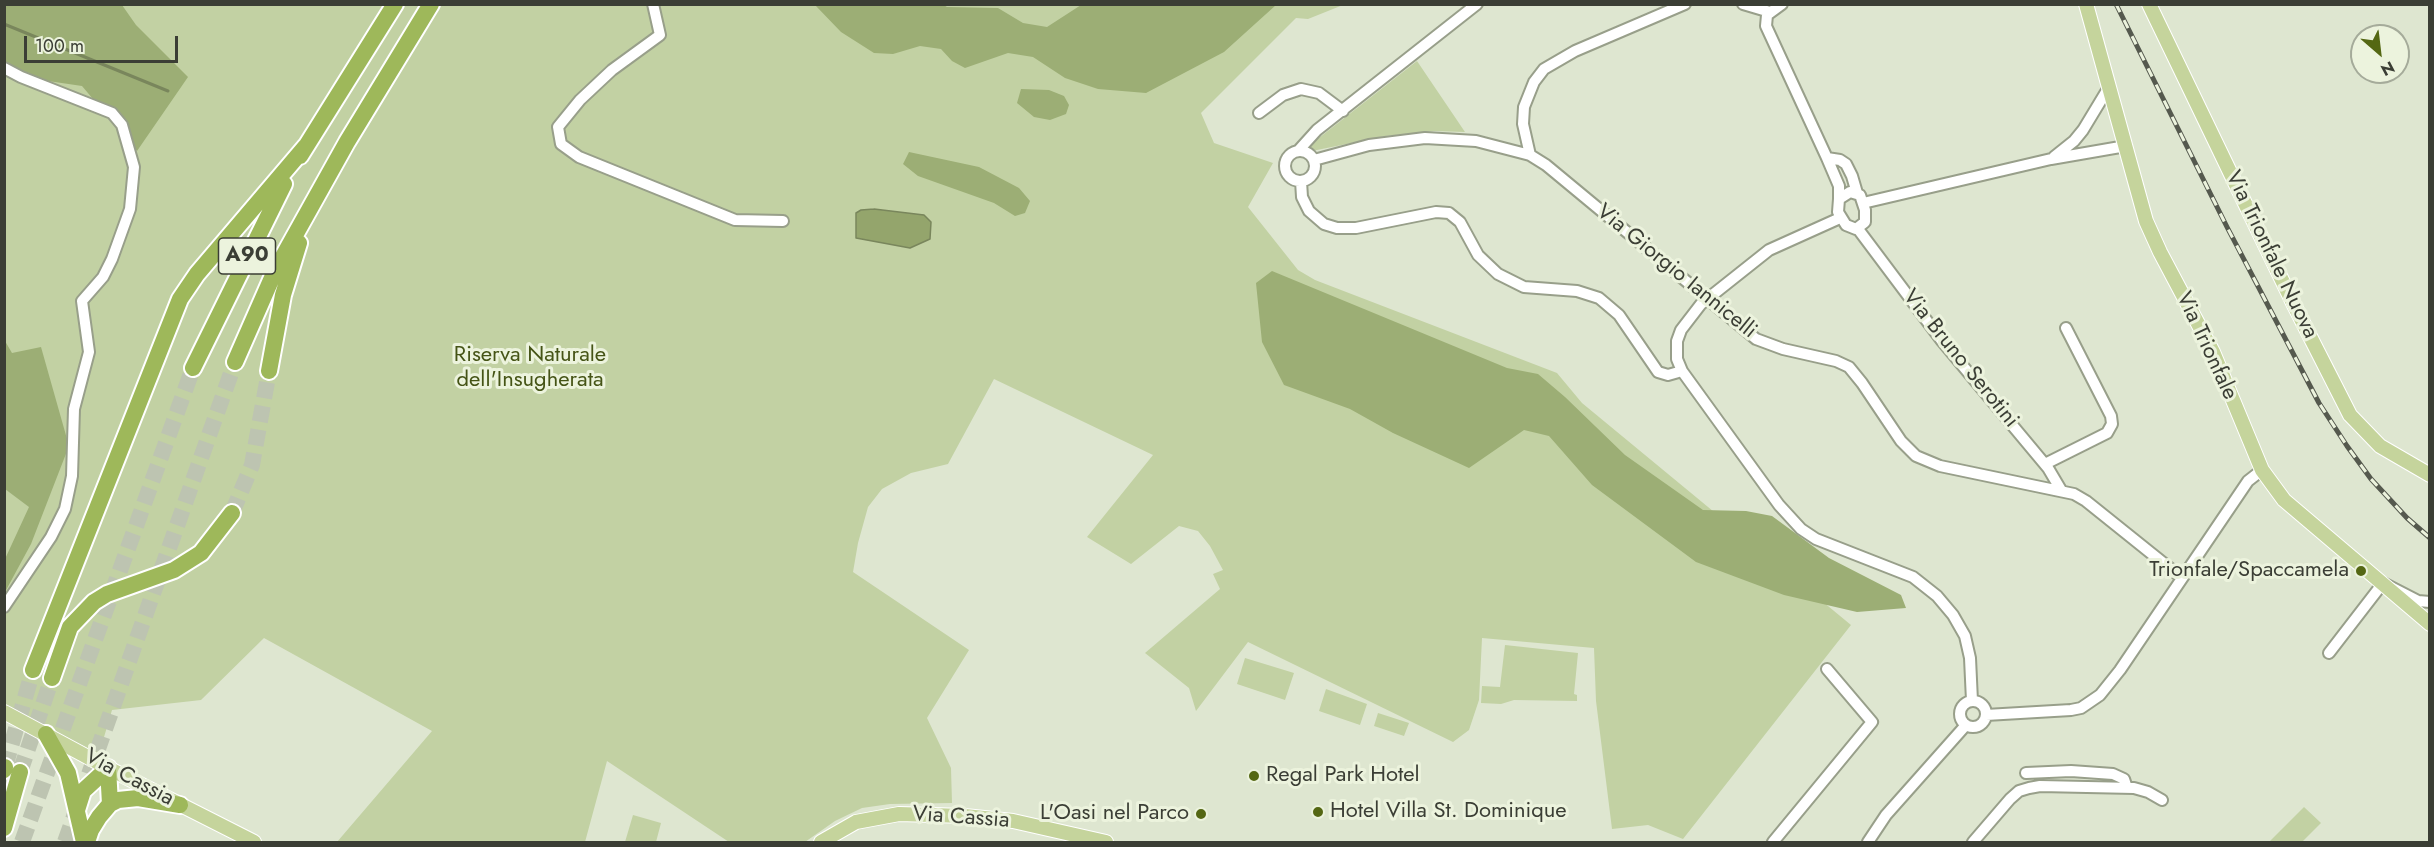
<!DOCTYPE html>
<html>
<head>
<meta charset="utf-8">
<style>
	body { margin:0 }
	#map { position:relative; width:2434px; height:847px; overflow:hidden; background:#dee6d0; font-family:Jost,sans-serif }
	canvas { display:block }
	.frame { position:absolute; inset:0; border:6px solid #3b3e35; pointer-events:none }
	.north { position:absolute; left:2350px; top:24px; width:60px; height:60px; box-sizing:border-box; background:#ecf3dd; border:2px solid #a5ab9a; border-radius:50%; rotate:152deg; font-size:16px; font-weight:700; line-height:24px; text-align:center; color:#3b3e35 }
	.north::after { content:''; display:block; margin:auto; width:21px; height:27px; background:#546713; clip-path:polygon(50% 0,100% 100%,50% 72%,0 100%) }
	.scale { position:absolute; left:24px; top:36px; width:154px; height:27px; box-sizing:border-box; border:3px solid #3b3e35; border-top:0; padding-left:8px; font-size:18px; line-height:21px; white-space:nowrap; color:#3b3e35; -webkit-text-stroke:4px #ecf3dd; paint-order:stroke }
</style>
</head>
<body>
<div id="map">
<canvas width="2434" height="847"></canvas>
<div class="frame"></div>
<div class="north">N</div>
<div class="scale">100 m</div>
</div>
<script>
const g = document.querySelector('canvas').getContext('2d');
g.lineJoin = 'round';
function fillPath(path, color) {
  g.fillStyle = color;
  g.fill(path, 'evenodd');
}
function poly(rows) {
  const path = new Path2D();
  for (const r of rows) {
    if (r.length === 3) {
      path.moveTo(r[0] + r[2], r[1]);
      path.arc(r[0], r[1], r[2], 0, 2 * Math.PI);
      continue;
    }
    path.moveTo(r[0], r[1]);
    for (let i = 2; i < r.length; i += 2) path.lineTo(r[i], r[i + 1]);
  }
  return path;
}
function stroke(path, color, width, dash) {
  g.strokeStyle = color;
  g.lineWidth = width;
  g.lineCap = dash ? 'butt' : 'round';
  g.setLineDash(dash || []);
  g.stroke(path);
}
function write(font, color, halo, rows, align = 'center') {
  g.font = font + ' Jost,sans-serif';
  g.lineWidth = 6;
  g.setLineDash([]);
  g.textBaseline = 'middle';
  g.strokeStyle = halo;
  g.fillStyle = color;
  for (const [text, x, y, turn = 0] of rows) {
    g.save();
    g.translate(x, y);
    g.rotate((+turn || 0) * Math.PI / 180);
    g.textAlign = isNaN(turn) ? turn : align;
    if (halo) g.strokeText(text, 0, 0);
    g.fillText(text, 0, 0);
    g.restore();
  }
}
fillPath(poly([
	[4,5,1343,5,1308,19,1296,18,1201,113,1214,143,1273,163,1248,207,1298,270,1315,280,1557,373,1582,403,1851,625,1683,839,1648,825,1612,829,1596,701,1594,648,1482,638,1479,700,1469,730,1453,742,1248,642,1196,711,1189,688,1145,653,1220,589,1213,574,1223,570,1210,546,1198,531,1179,526,1131,564,1087,537,1153,455,994,379,948,464,911,473,882,489,868,507,858,543,853,572,969,650,927,718,951,768,952,803,890,804,862,808,835,821,805,842,729,842,607,761,585,842,337,842,432,731,264,638,201,700,112,710,99,754,5,706],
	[1417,61,1465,132,1435,131,1386,136,1312,151,1310,147,1315,141],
	[1505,645,1578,653,1574,694,1577,695,1577,701,1514,700,1501,704,1481,703,1482,686,1500,687],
	[1245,658,1294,673,1285,700,1237,684],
	[1326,689,1367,704,1360,725,1319,711],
	[1378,713,1409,723,1404,736,1374,726],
	[2304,807,2321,823,2302,842,2269,842],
	[633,815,661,823,656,842,625,842]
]), '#c2d1a3');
fillPath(poly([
	[942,4,947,7,998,8,1023,23,1047,27,1081,5,1276,5,1224,52,1146,93,1098,89,1065,78,1033,57,1008,53,965,68,952,61,941,49,920,46,893,54,874,53,841,32,815,5],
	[4,5,122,5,136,25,188,77,137,151,82,86,21,77,5,68],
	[1021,89,1049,90,1064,96,1069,105,1066,114,1050,120,1034,117,1017,103],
	[909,152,979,167,1019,188,1030,201,1025,213,1015,216,994,203,918,176,903,164],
	[1272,271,1507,368,1538,374,1565,397,1625,455,1703,510,1746,511,1772,516,1829,558,1901,595,1906,608,1857,612,1784,595,1696,562,1592,485,1549,436,1524,430,1469,468,1393,433,1350,409,1284,385,1262,342,1256,283],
	[5,341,12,353,41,347,69,446,31,544,5,592,5,559,29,507,5,489]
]), '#9cae75');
const water = poly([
	[874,209,924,215,931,222,930,239,910,248,856,238,856,213,861,210,874,209]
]);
fillPath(water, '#94a56c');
stroke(water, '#79865c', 1.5);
stroke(poly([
	[4,24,168,91]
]), '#79865c', 3);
stroke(poly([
	[232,513,252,465,269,371],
	[5,767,33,670],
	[20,772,52,678],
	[22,842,193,368],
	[65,842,235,362]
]), '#bdc4b1', 16, [16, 8]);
const minor = poly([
	[653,4,660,35,612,70,580,100,558,127,561,144,579,157,735,220,783,221],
	[1743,4,1770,12],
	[1782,4,1767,15,1766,26,1827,158],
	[4,68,21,77,112,113,122,125,134,167,130,209,112,259,103,277,82,301,89,352,74,409,72,476,65,509,51,537,4,607],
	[1259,113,1283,95,1301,89,1319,93,1343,111],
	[1300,166,15],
	[1298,151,1317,130,1477,4],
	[1530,155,1523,124,1524,107,1534,82,1544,69,1575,51,1685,4],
	[2054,157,2074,141,2083,130,2109,87],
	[1314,160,1369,145,1425,138,1476,141,1530,155,1546,165,1756,339,1783,349,1836,361,1849,367,1862,383,1901,441,1916,456,1940,466,2074,494,2086,501,2182,578],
	[1301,181,1302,197,1309,211,1324,224,1337,228,1356,228,1436,212,1449,213,1460,222,1478,255,1498,274,1524,287,1577,291,1599,298,1619,315,1658,372,1668,375,1682,371],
	[1850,192,1860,195,1865,210,1865,222,1856,229,1846,225,1838,212,1839,199,1850,192],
	[1839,199,1839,186,1827,158,1840,160,1846,164,1852,176,1857,193],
	[1863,203,2051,159,2126,146],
	[1840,218,1769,250,1701,304,1681,330,1677,341,1677,359,1682,371,1779,505,1801,529,1816,539,1913,577,1937,596,1953,615,1965,636,1970,658,1972,701],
	[1858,229,1942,341,2048,468,2061,490],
	[2045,464,2107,433,2112,424,2111,416,2066,328],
	[2329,653,2383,583,2418,601,2430,602],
	[1973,714,13],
	[1986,715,2071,710,2081,708,2100,695,2120,670,2248,481,2262,470],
	[2026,773,2071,771,2113,774,2124,779,2127,788],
	[1773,842,1872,722,1827,669],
	[1868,842,1886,815,1966,725],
	[1973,842,2010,799,2019,791,2029,788,2040,786,2134,788,2148,792,2162,800]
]);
const major = poly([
	[2086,4,2146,221,2160,252,2213,352,2262,470,2284,500,2430,624],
	[2149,4,2294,305,2350,415,2380,446,2430,475],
	[4,712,108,768,254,842],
	[821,842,856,822,899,814,965,816,1013,821,1106,842]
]);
const highway = poly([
	[300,156,395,4],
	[235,362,275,271,347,142,431,4],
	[193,368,284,184],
	[269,371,283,295,299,243],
	[33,670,180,299,197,274,306,146],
	[52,678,70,627,94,602,107,594,174,570,201,553,232,513],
	[46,734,68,773,84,842],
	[108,768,110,804],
	[4,770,5,767],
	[77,810,83,791,108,768],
	[4,828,20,772],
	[87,842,91,830,99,817,110,804,118,800,138,798,180,805]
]);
stroke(minor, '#989f8a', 14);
stroke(major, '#fff', 16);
stroke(highway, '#fff', 20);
stroke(minor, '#fff', 10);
stroke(major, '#c5d49c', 14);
stroke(highway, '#9eb85a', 16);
const rail = poly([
	[2116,4,2227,227,2319,403,2347,446,2371,479,2407,518,2430,538]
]);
stroke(rail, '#55594e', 5);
stroke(rail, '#ecf3dd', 3, [9]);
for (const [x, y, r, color] of [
	[2361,571,6,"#546713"],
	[1254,776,6,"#546713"],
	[1318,812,6,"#546713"],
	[1201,814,6,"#546713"]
]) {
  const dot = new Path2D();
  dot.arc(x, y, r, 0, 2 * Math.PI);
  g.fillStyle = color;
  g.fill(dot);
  stroke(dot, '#ecf3dd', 2);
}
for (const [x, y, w] of [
	[247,256,57]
]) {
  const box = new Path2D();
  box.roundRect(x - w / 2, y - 18, w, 36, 4.5);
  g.fillStyle = '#ecf3dd';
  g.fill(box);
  stroke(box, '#3b3e35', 1.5);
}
write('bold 21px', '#3b3e35', null, [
	["A90",247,256]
]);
write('22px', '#3b3e35', '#ecf3dd', [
	["Via Trionfale Nuova",2271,255,64],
	["Via Giorgio Iannicelli",1676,272,39],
	["Via Trionfale",2206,346,65],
	["Via Bruno Serotini",1960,359,51],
	["Via Cassia",129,778,28],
	["Via Cassia",961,818,4]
]);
write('22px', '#455416', '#ecf3dd', [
	["Riserva Naturale",530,356],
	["dell'Insugherata",530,381]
]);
write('22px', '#3b3e35', '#ecf3dd', [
	["Trionfale/Spaccamela",2349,571],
	["Regal Park Hotel",1266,776,"left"],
	["Hotel Villa St. Dominique",1330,812,"left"],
	["L'Oasi nel Parco",1189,814]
], 'right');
</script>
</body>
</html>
